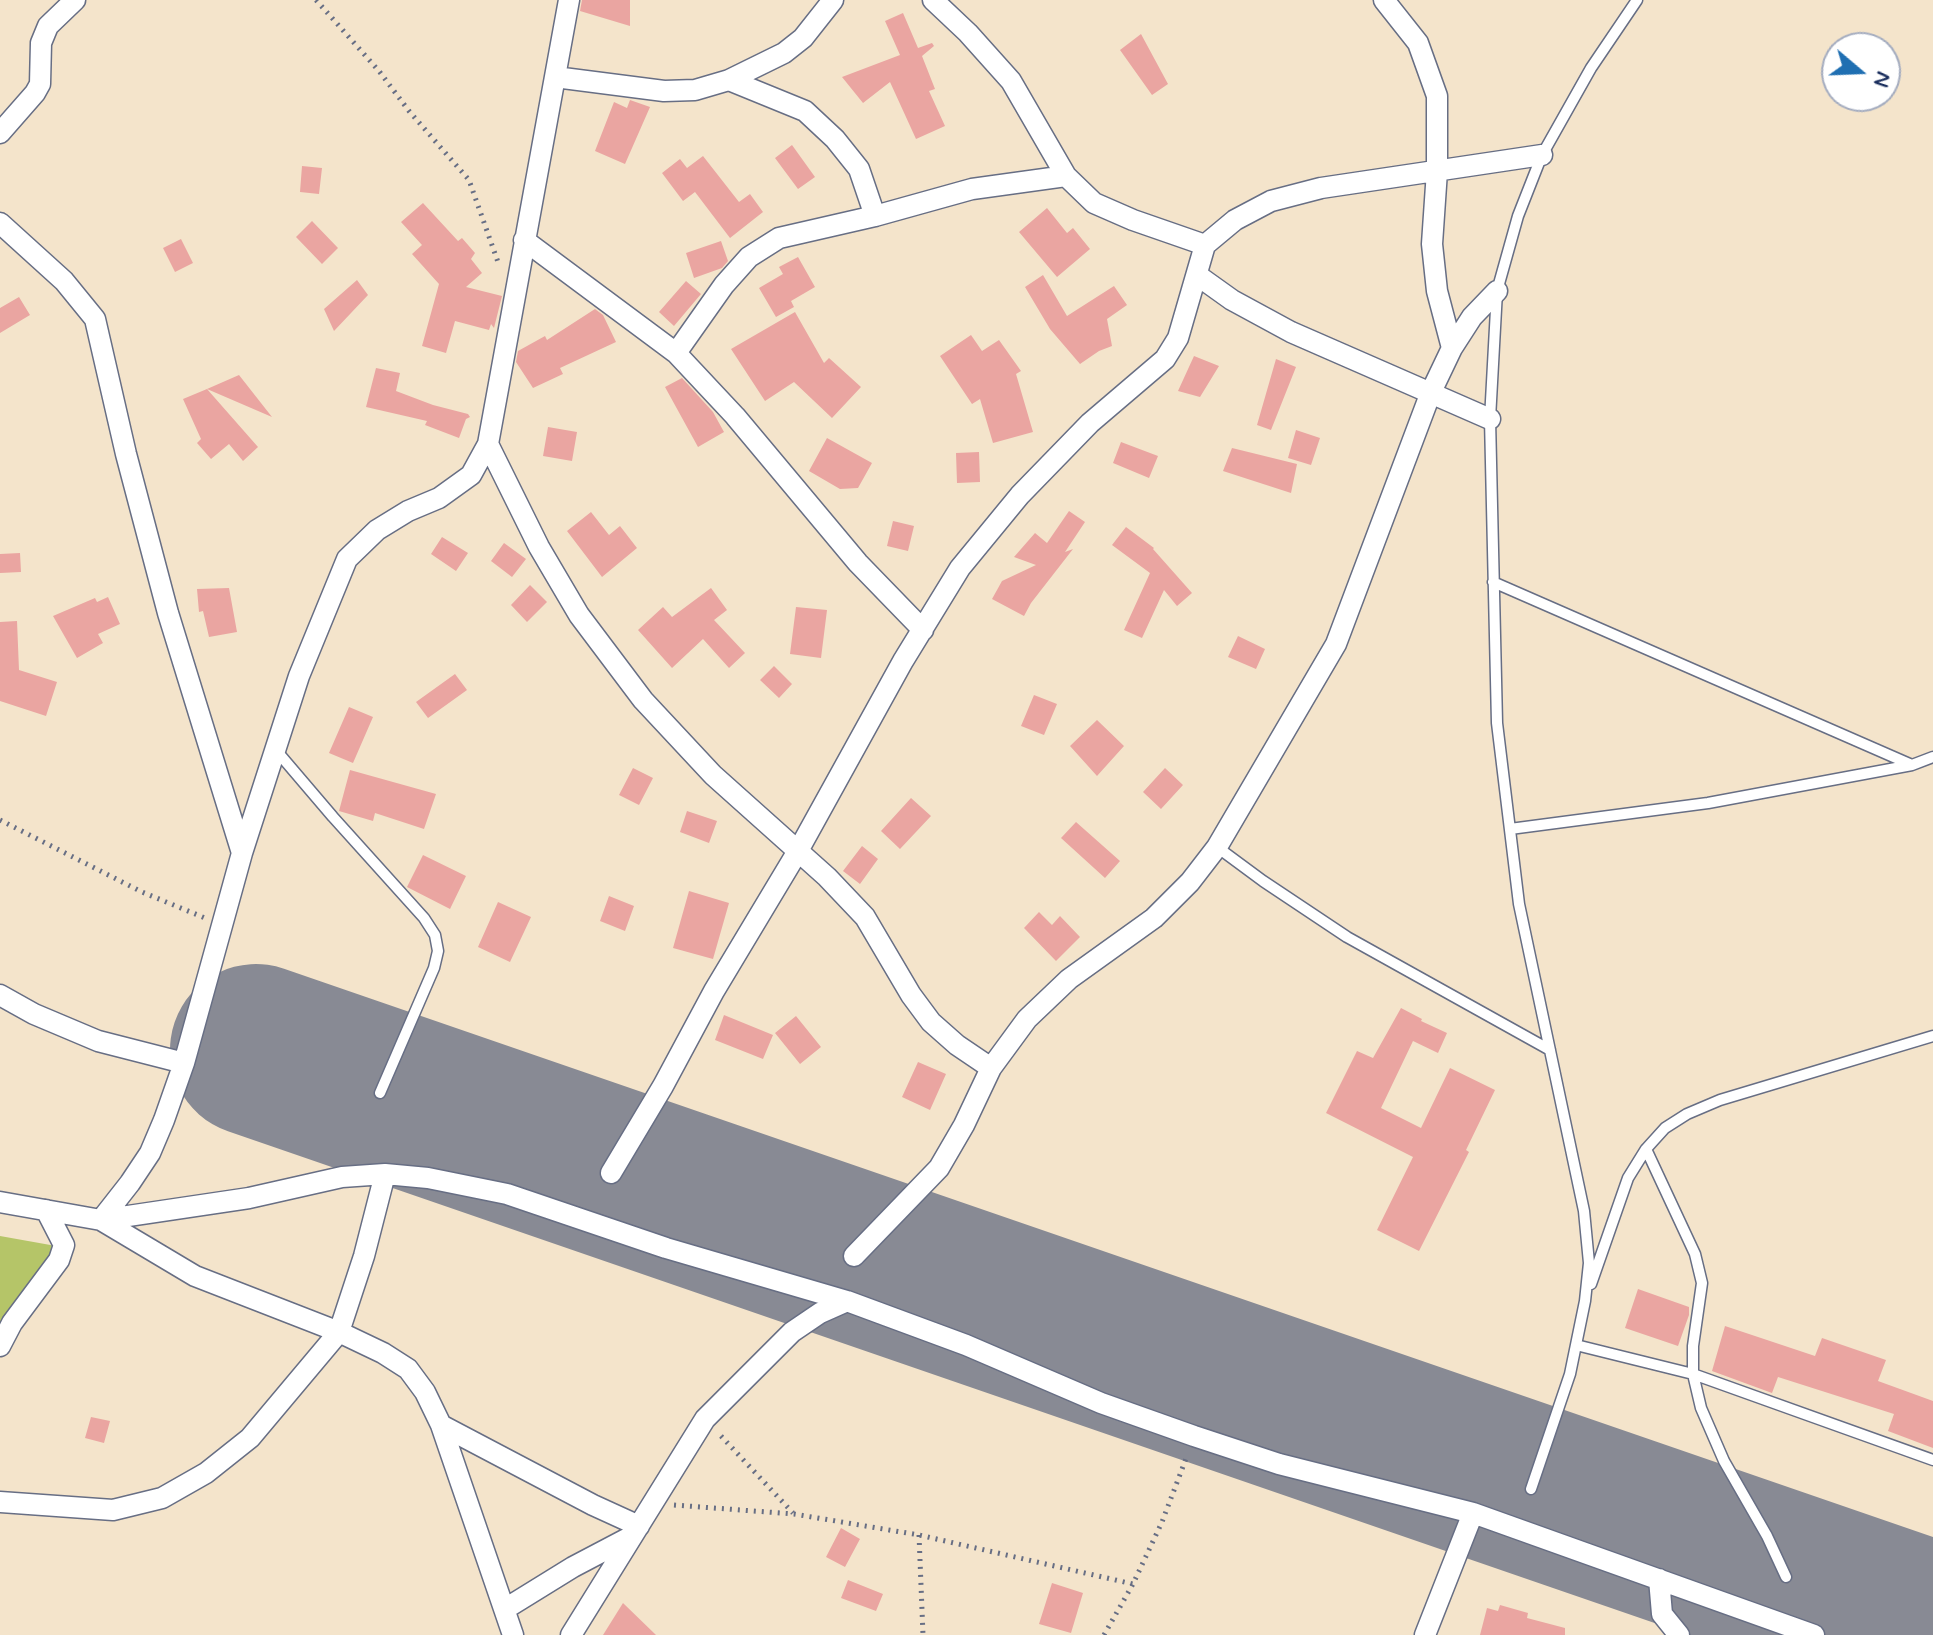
<!DOCTYPE html>
<html>
<head>
<meta charset="utf-8">
<style>
	body { margin:0 }
	#map { position:relative; width:1933px; height:1635px; overflow:hidden; background:#f4e4cb; font-family:Mynerve,sans-serif }
	canvas { display:block }
	.north { position:absolute; left:1821px; top:32px; width:80px; height:80px; box-sizing:border-box; background:#fff; border:2px solid #a4acbf; border-radius:50%; rotate:109deg; font-size:22px; font-weight:700; line-height:32px; text-align:center; color:#1b2f5e }
	.north::after { content:''; display:block; margin:auto; width:28px; height:36px; background:#1f6fb2; clip-path:polygon(50% 0,100% 100%,50% 72%,0 100%) }
</style>
</head>
<body>
<div id="map">
<canvas width="1933" height="1635"></canvas>
<div class="north">N</div>
</div>
<script>
const g = document.querySelector('canvas').getContext('2d');
g.lineJoin = 'round';
function fillPath(path, color) {
  g.fillStyle = color;
  g.fill(path, 'evenodd');
}
function poly(rows) {
  const path = new Path2D();
  for (const r of rows) {
    path.moveTo(r[0], r[1]);
    for (let i = 2; i < r.length; i += 2) path.lineTo(r[i], r[i + 1]);
  }
  return path;
}
function stroke(path, color, width, dash) {
  g.strokeStyle = color;
  g.lineWidth = width;
  g.lineCap = dash ? 'butt' : 'round';
  g.setLineDash(dash || []);
  g.stroke(path);
}
fillPath(poly([
	[0,1236,56,1246,0,1323]
]), '#b5c568');
stroke(poly([
	[256,1050,1933,1628]
]), '#888a94', 172);
fillPath(poly([
	[582,0,630,0,630,26,580,11],
	[903,13,918,48,932,43,934,46,922,56,935,89,929,91,945,126,916,139,890,82,863,103,842,77,900,55,885,21],
	[1141,34,1168,84,1152,95,1120,50],
	[630,100,650,107,625,164,595,151,614,102,627,108],
	[792,145,815,177,798,189,775,158],
	[703,156,739,202,750,194,763,212,730,238,695,192,683,201,662,173,680,159,687,168],
	[302,166,322,168,319,194,300,192],
	[423,203,458,241,462,238,475,253,471,259,482,273,466,287,502,296,494,328,491,324,489,330,455,321,446,353,422,346,439,284,412,254,422,245,401,222],
	[1047,208,1067,233,1073,228,1090,249,1057,277,1019,232],
	[312,221,338,248,322,264,296,237],
	[181,239,193,263,175,272,163,248],
	[721,241,728,261,722,268,694,278,686,253],
	[798,257,815,287,791,301,794,307,776,317,759,288,783,274,779,267],
	[1043,275,1067,316,1114,286,1127,305,1107,319,1112,346,1099,351,1080,364,1050,329,1025,287],
	[357,280,368,295,334,331,324,309],
	[686,281,701,294,674,326,659,312],
	[19,297,30,315,0,333,0,308],
	[595,309,603,315,616,342,560,368,563,374,533,388,516,362,518,351,545,336,547,340],
	[795,312,824,363,829,358,861,387,832,418,794,382,765,401,731,349],
	[971,335,982,351,999,340,1021,371,1016,374,1033,432,993,443,980,399,972,404,940,356],
	[1194,356,1219,366,1200,397,1178,391],
	[1276,359,1296,367,1271,430,1257,425],
	[376,368,400,373,396,391,433,405,468,414,470,417,466,419,459,438,425,425,427,421,366,407],
	[239,375,272,417,207,389],
	[682,378,713,412,724,432,698,447,665,387],
	[207,389,258,447,243,461,229,444,211,459,197,443,201,439,183,399],
	[548,427,577,432,572,461,543,456],
	[1296,430,1320,438,1311,465,1288,458],
	[827,438,872,463,858,488,840,489,809,471],
	[1121,442,1158,456,1149,478,1113,463],
	[1232,448,1297,464,1291,493,1223,471],
	[979,452,980,482,957,483,956,453],
	[1069,511,1085,522,1065,552,1073,549,1031,603,1024,616,992,599,1002,581,1036,565,1014,557,1035,533,1047,543],
	[591,512,609,535,620,526,637,548,602,577,567,531],
	[893,521,914,526,908,551,887,546],
	[1126,527,1154,548,1153,549,1192,593,1177,606,1164,590,1142,638,1124,630,1150,573,1112,545],
	[442,537,468,553,456,571,431,554],
	[504,543,526,559,512,577,491,561],
	[20,553,21,572,0,573,0,554],
	[530,585,547,602,527,622,511,605],
	[229,588,237,632,209,637,203,611,199,612,197,589],
	[711,588,727,610,714,620,745,653,729,668,703,639,672,668,638,630,663,607,672,617],
	[108,597,120,624,98,634,103,643,77,658,53,616,95,598,97,602],
	[796,607,827,610,821,658,790,654],
	[17,621,19,670,57,682,46,716,0,701,0,622],
	[1238,636,1265,649,1256,669,1228,657],
	[774,666,792,684,779,698,760,680],
	[455,674,467,690,428,718,416,702],
	[1034,695,1057,704,1044,735,1021,726],
	[349,707,373,717,353,763,329,753],
	[1097,720,1124,746,1097,776,1070,746],
	[633,768,653,778,639,805,619,795],
	[1165,768,1183,785,1161,809,1143,792],
	[350,770,436,794,424,829,375,813,373,821,339,811],
	[911,798,931,816,900,849,881,831],
	[687,811,717,821,709,843,680,832],
	[1076,822,1120,861,1105,878,1061,838],
	[862,846,878,859,860,884,843,871],
	[423,855,466,876,450,909,407,887],
	[689,891,729,903,713,959,673,948],
	[609,896,634,906,625,931,600,921],
	[498,902,531,917,510,962,478,947],
	[1039,912,1052,925,1060,916,1080,937,1056,961,1024,928],
	[1401,1008,1422,1019,1421,1021,1447,1033,1438,1053,1413,1041,1381,1108,1421,1128,1450,1068,1495,1090,1466,1150,1469,1152,1419,1251,1377,1230,1413,1157,1326,1113,1357,1051,1373,1058],
	[724,1015,773,1035,763,1059,715,1040],
	[796,1016,821,1047,800,1064,775,1033],
	[918,1062,946,1074,930,1110,902,1097],
	[1638,1289,1689,1307,1689,1315,1678,1346,1625,1328],
	[1725,1326,1815,1356,1822,1338,1886,1360,1878,1381,1933,1401,1933,1448,1888,1431,1894,1414,1778,1377,1772,1393,1712,1371],
	[91,1417,110,1421,104,1443,85,1438],
	[841,1528,860,1539,845,1567,826,1557],
	[848,1580,883,1594,876,1611,841,1598],
	[1052,1583,1083,1593,1071,1633,1039,1624],
	[623,1603,656,1635,603,1635],
	[1500,1605,1528,1613,1527,1618,1565,1628,1565,1635,1480,1635,1487,1608,1498,1611]
]), '#eaa5a1');
const lane = poly([
	[1493,582,1912,765],
	[275,749,333,817,424,918,435,935,438,951,434,968,380,1093],
	[1510,829,1708,803,1912,765,1933,757],
	[1217,847,1263,881,1347,937,1550,1050],
	[1646,1149,1695,1254,1702,1283,1693,1346,1693,1374,1701,1408,1724,1461,1767,1536,1786,1577],
	[1591,1284,1628,1178,1646,1149,1665,1128,1687,1114,1720,1100,1933,1036],
	[1576,1345,1693,1374,1933,1460],
	[1531,1489,1570,1374,1585,1301,1589,1263,1584,1211,1519,904,1497,723,1490,419,1497,291,1518,216,1542,155,1591,68,1637,0]
]);
const street = poly([
	[933,0,968,33,1011,81,1066,176,1094,203,1133,220,1205,245],
	[1384,0,1418,43,1437,96,1437,171,1432,244,1437,291,1452,348],
	[555,77,664,91,695,90,729,80,784,53,803,38,833,0],
	[729,80,805,111,835,139,859,169,875,216],
	[0,133,35,93,40,84,41,43,48,26,75,0],
	[0,223,64,281,95,319,126,454,168,613,242,853],
	[524,240,676,353,735,416,858,563,923,630],
	[1197,275,1232,300,1291,332,1490,419],
	[676,353,724,285,749,257,779,238,875,216,972,189,1066,176],
	[488,444,539,547,579,615,643,700,713,775,827,877,865,917,911,995,931,1022,957,1045,991,1068],
	[0,995,34,1014,98,1041,184,1063],
	[611,1173,663,1086,714,991,798,851,903,661,960,568,1020,495,1090,423,1165,359,1178,338,1205,245,1235,220,1271,201,1321,188,1542,155],
	[0,1202,101,1220,249,1198,342,1177,385,1174,428,1178,507,1194,666,1248,847,1301,966,1345,1101,1403,1194,1436,1279,1464,1473,1513,1814,1635],
	[854,1256,939,1168,964,1125,991,1068,1027,1019,1069,979,1154,918,1190,882,1217,847,1336,644,1431,392,1452,348,1472,317,1497,291],
	[0,1346,12,1323,59,1260,64,1245,46,1210],
	[441,1425,593,1505,639,1526],
	[0,1502,113,1510,162,1498,206,1473,250,1438,339,1332,364,1256,385,1174],
	[1659,1579,1662,1614,1679,1635],
	[505,1609,573,1567,632,1536],
	[513,1635,441,1425,425,1392,408,1369,383,1353,339,1332,195,1276,101,1220,130,1183,150,1153,164,1120,184,1063,242,853,299,676,347,559,377,530,408,511,439,498,471,475,488,444,569,0],
	[571,1635,705,1419,792,1332,820,1313,847,1301],
	[1425,1635,1473,1513]
]);
stroke(lane, '#676e84', 13);
stroke(street, '#676e84', 23);
stroke(poly([
	[316,0,379,71,409,111,469,180,499,265],
	[0,820,142,892,205,918],
	[721,1436,793,1513],
	[674,1505,794,1514,919,1535,1133,1584],
	[919,1535,923,1635],
	[1104,1635,1133,1584,1162,1522,1187,1456]
]), '#676e84', 5, [2, 6]);
stroke(lane, '#fff', 10);
stroke(street, '#fff', 20);
</script>
</body>
</html>
